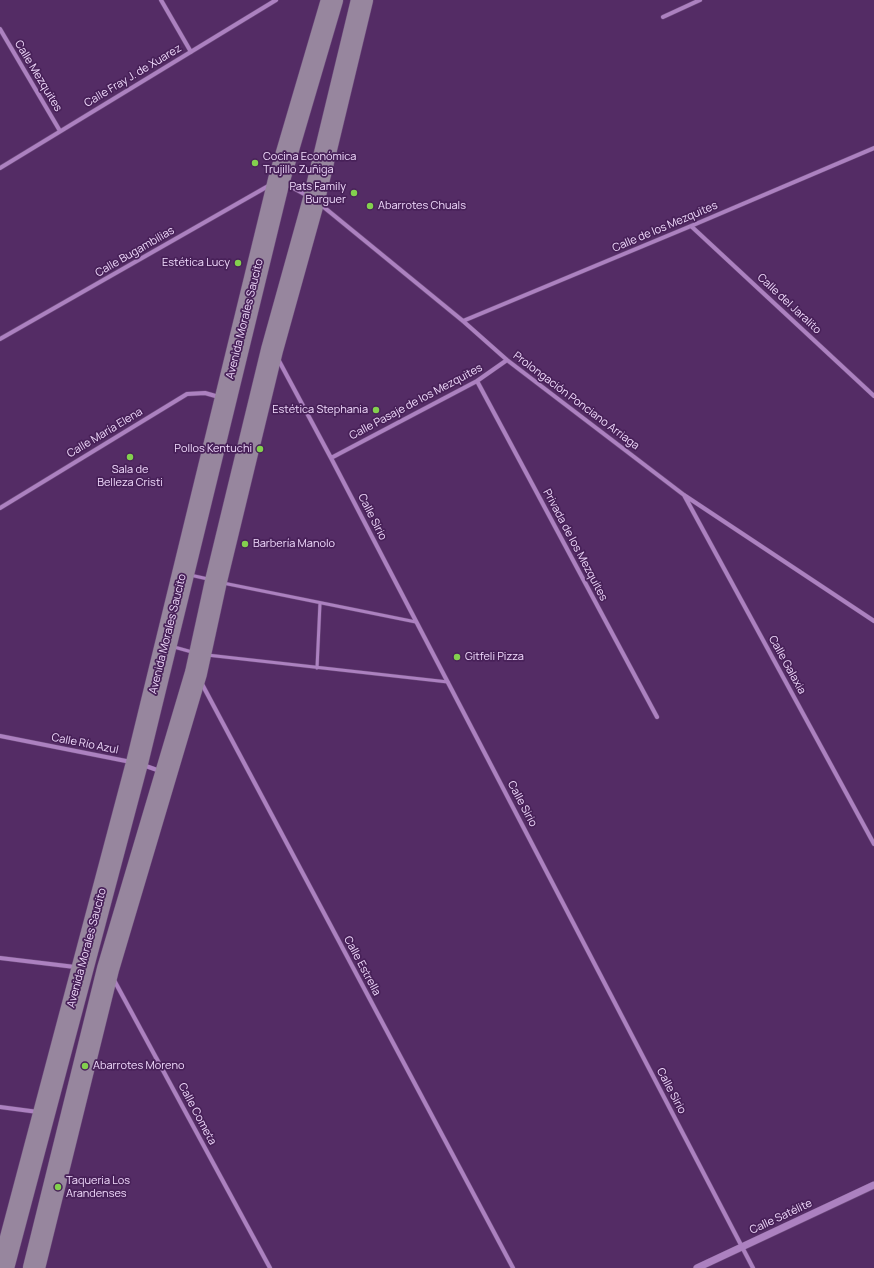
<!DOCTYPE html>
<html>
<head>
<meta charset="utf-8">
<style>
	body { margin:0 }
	canvas { display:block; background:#542c65 }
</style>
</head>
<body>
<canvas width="874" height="1268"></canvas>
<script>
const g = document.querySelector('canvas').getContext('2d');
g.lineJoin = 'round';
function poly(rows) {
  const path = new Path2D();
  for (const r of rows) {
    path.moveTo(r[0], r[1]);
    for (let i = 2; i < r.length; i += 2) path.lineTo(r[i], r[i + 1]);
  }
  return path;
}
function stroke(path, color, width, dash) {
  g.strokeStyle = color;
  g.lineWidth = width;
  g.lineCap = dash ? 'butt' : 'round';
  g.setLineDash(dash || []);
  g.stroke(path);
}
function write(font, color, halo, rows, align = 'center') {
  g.font = font + ' Manrope,sans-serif';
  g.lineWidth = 3.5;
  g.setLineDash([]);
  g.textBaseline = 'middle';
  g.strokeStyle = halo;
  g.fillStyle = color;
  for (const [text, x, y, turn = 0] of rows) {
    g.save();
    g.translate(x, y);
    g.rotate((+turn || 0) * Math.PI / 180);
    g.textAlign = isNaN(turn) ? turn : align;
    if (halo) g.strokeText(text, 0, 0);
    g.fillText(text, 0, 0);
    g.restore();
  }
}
const service = poly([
	[190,575,208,579],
	[223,583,416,622],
	[174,647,192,652],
	[207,655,448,682],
	[317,668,320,603]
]);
const minor = poly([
	[161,0,191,52],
	[663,17,700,0],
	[0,29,60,131],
	[0,168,276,0],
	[284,183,308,196],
	[320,204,463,321,507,360,684,495,874,621],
	[691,226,874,396],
	[463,321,691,226,874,148],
	[0,339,270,185],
	[278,359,331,458,753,1268],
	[477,381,657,717],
	[331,458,477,381,507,360],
	[684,495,874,844],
	[0,508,187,394,205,393,219,397],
	[202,684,513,1268],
	[0,736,131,762],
	[143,765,160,771],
	[0,958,75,967],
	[114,980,270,1268],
	[0,1107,38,1112]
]);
const tertiary = poly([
	[697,1268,874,1185]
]);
const secondary = poly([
	[3,1268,137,763,279,180,332,0],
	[34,1268,108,969,196,673,216,581,272,350,314,199,362,0]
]);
stroke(service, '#6c4a7b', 4);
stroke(minor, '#6c4a7b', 5);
stroke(tertiary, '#6c4a7b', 8);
stroke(secondary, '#6c4a7b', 23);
stroke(service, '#ac81c0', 3);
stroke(minor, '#ac81c0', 4);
stroke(tertiary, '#ac81c0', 7);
stroke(secondary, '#97869e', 22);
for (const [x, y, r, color] of [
	[255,163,4,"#83d04e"],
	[354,193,4,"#83d04e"],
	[370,206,4,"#83d04e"],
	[238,263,4,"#83d04e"],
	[376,410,4,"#83d04e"],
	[260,449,4,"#83d04e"],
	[130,457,4,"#83d04e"],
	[245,544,4,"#83d04e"],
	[457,657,4,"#83d04e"],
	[85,1066,4,"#83d04e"],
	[58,1187,4,"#83d04e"]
]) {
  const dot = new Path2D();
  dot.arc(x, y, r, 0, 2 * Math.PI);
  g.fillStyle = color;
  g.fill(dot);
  stroke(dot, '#482159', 1.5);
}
write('11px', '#f1dbfd', '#482159', [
	["Calle Mezquites",38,76,59],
	["Calle Fray J. de Xuarez",133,76,-31],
	["Calle de los Mezquites",665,227,-23],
	["Calle Bugambilias",135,252,-30],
	["Calle del Jaralito",789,304,43],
	["Avenida Morales Saucito",245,319,-76],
	["Prolongación Ponciano Arriaga",576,401,37],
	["Calle Pasaje de los Mezquites",416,402,-28],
	["Calle María Elena",105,433,-31],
	["Calle Sirio",372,517,63],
	["Privada de los Mezquites",575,545,62],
	["Avenida Morales Saucito",168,634,-76],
	["Calle Galaxia",787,665,61],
	["Calle Río Azul",85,744,11],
	["Calle Sirio",522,804,62],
	["Avenida Morales Saucito",87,948,-75],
	["Calle Estrella",362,966,62],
	["Calle Sirio",671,1091,62],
	["Calle Cometa",197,1114,62],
	["Calle Satélite",781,1217,-25]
]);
write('11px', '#f1dbfd', '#482159', [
	["Cocina Económica",263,157],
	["Trujillo Zuñiga",263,170],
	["Pats Family",346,187,"right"],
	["Burguer",346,200,"right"],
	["Abarrotes Chuals",378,206],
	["Estética Lucy",230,263,"right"],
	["Estética Stephania",368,410,"right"],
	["Pollos Kentuchi",252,449,"right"],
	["Sala de",130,470,"center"],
	["Belleza Cristi",130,483,"center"],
	["Barbería Manolo",253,544],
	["Gitfeli Pizza",465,657],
	["Abarrotes Moreno",93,1066],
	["Taqueria Los",66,1181],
	["Arandenses",66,1194]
], 'left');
</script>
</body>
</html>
